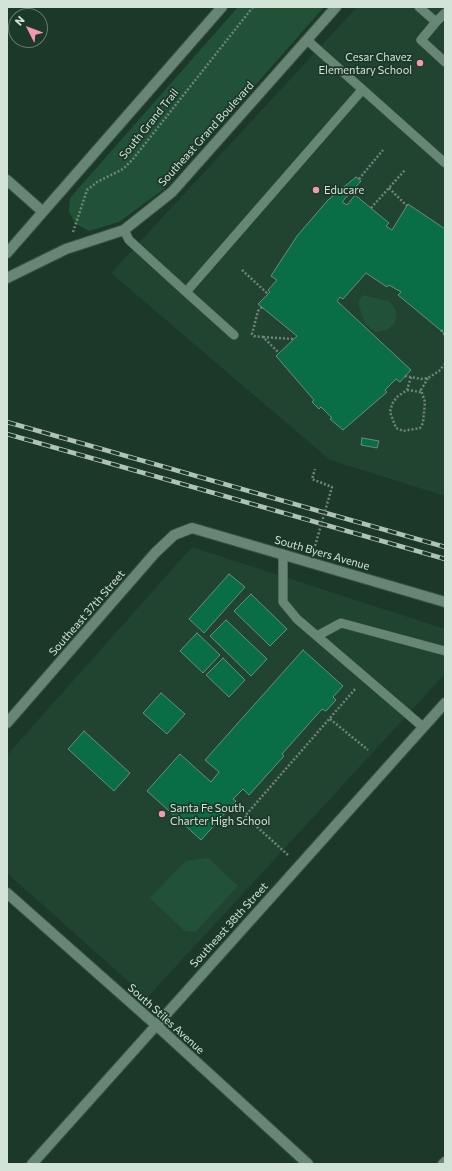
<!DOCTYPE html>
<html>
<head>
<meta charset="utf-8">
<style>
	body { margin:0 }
	#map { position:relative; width:452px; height:1171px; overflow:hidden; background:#1b3828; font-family:Commissioner,sans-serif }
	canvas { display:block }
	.frame { position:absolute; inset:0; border:8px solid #d2e3d8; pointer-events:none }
	.north { position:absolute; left:8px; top:8px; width:40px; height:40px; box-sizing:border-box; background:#1b3828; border:1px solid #647c6e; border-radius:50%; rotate:312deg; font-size:11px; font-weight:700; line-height:16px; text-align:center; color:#d2e3d8 }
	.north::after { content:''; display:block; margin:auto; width:14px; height:18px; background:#f39aaa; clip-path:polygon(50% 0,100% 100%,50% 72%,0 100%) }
</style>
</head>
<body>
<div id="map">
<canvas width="452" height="1171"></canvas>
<div class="frame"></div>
<div class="north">N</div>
</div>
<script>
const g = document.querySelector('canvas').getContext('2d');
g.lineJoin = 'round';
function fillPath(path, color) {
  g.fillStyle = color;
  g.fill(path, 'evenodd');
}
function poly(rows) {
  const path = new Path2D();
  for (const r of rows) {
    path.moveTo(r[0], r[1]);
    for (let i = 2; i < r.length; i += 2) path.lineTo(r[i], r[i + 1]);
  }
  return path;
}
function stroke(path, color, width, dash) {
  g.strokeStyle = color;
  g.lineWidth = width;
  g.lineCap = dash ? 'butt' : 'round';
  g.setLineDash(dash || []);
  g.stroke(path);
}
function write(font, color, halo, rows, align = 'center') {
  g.font = font + ' Commissioner,sans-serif';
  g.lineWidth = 3.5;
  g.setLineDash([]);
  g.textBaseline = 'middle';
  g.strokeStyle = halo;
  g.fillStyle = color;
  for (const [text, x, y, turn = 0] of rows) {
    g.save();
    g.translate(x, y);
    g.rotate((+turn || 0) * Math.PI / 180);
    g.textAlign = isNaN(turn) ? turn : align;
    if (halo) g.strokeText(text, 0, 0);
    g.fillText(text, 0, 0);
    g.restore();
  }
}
fillPath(poly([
	[357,7,445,7,445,496,330,460,111,273],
	[192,547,445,629,445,674,147,998,7,873,7,755]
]), '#214431');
fillPath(poly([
	[238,7,324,7,164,189,119,222,89,231,76,224,69,212,70,198],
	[363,295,388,301,392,304,396,312,396,318,394,324,387,330,376,332,365,324,358,302],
	[208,858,238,886,195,932,185,931,150,898,186,861]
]), '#215238');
const building = poly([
	[356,177,361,181,342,202,347,205,355,195,389,223,386,226,392,230,408,204,445,229,445,331,444,333,398,295,401,292,389,285,387,287,366,273,343,299,340,297,337,301,411,370,400,382,396,379,385,390,387,392,343,430,330,419,332,418,321,407,319,409,312,402,314,400,276,356,297,336,258,304,270,292,268,290,277,280,271,276,297,236,328,200,356,177],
	[362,438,379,441,377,448,361,445,362,438],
	[229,574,245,587,204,633,189,619,229,574],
	[251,594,287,629,270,646,234,611,251,594],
	[226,620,267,659,251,676,210,636,226,620],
	[197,633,220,655,203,673,180,651,197,633],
	[303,650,343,686,333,697,336,700,326,711,322,709,282,754,284,756,249,795,243,789,233,799,236,801,201,840,147,791,180,754,211,782,219,772,205,760,303,650],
	[223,658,245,680,229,697,206,675,223,658],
	[161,693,185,714,167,734,143,713,161,693],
	[84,731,130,773,114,791,68,749,84,731]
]);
fillPath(building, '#096e45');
stroke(building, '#6d8c79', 1);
const service = poly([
	[419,7,436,22,445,13],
	[436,22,421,40,445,62],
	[307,40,445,163],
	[124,230,129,240,186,292,362,90],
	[186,292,234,335],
	[283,554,283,602,297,619,423,727],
	[317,636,341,623,445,651]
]);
const minor = poly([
	[7,180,42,211],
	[7,723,155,553,174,535,192,528,445,602],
	[7,893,156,1025,308,1164],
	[32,1164,445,703],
	[443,1164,445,1162]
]);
const tertiary = poly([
	[7,253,222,7],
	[7,278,66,249,124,230,172,192,336,7]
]);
stroke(service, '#395245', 10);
stroke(minor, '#395245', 12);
stroke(tertiary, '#395245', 12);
stroke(poly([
	[359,179,383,150],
	[389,188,407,206],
	[371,208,405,170],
	[73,232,87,190,97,182,123,169,133,159,253,7],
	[242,270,268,294],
	[262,307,258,311,252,334,254,336,263,337,279,353],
	[441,330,445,335],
	[263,337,293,339],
	[405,376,421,379,428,378,439,371,445,364],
	[411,377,407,390,397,397,392,404,390,412,396,428,403,431,420,428,423,423,425,402,421,390,428,378],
	[407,390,421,392],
	[330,719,368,750],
	[288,855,245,816,356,688]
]), '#6e8577', 2.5, [2, 2]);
stroke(service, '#678673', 9);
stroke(minor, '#678673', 10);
stroke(tertiary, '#678673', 10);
const rail = poly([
	[7,422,445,547],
	[7,434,445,559]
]);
stroke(rail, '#afc2b6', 4.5);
stroke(rail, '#1b3828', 3, [9]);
stroke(poly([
	[294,545,313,553,332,487,312,479,315,469]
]), '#6e8577', 2.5, [2, 2]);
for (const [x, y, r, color] of [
	[420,63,4,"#f39aaa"],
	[316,190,4,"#f39aaa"],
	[162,814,4,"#f39aaa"]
]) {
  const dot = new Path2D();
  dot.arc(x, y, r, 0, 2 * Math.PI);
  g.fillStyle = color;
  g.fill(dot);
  stroke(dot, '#1b3828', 1.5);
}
write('11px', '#d2e3d8', '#1b3828', [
	["Cesar Chavez",412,57,"right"],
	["Elementary School",412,70,"right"],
	["Educare",324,190],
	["Santa Fe South",170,808],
	["Charter High School",170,821]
], 'left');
write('11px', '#d2e3d8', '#1b3828', [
	["South Grand Trail",149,124,-51],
	["Southeast Grand Boulevard",206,134,-48],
	["South Byers Avenue",322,553,16],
	["Southeast 37th Street",87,613,-49],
	["Southeast 38th Street",229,925,-48],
	["South Stiles Avenue",166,1019,42]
]);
</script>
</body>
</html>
